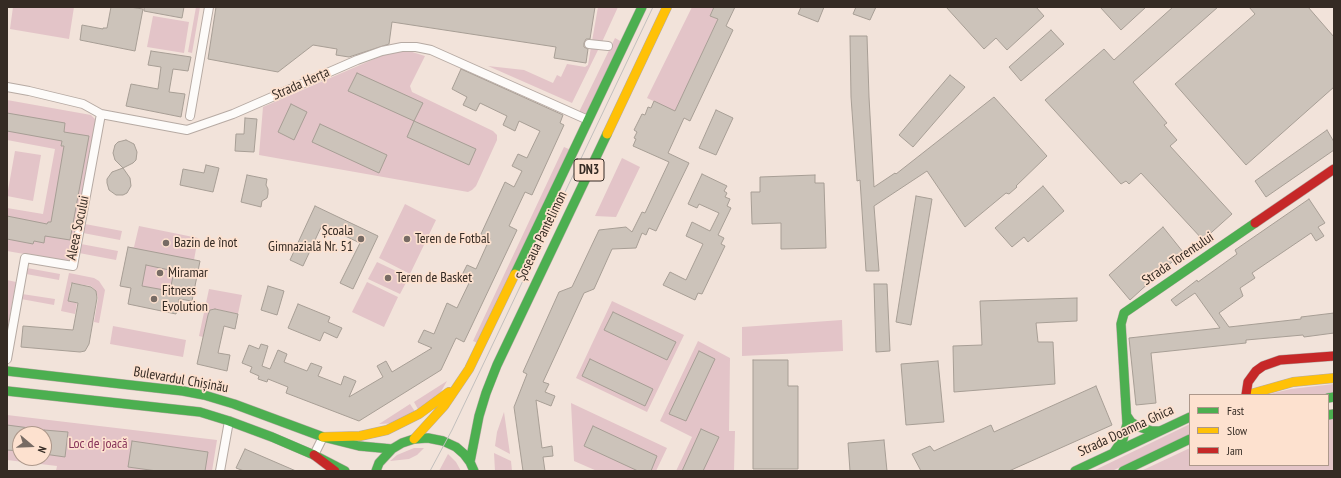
<!DOCTYPE html>
<html>
<head>
<meta charset="utf-8">
<style>
	body { margin:0 }
	#map { position:relative; width:1341px; height:478px; overflow:hidden; background:#f2e3da; font-family:"PT Sans Narrow",sans-serif }
	canvas { display:block }
	.frame { position:absolute; inset:0; border:8px solid #352b24; pointer-events:none }
	.legend { position:absolute; left:1189px; top:394px; width:140px; height:72px; box-sizing:border-box; background:#fde1cf; border:1px solid #ad988b; margin:0; padding:5px 7px; list-style:none; font-size:12px; color:#352b24 }
	.legend li { display:flex; align-items:center; gap:8px; height:20px }
	.legend b { width:20px; border:1px solid #ad988b }
	.north { position:absolute; left:12px; top:426px; width:40px; height:40px; box-sizing:border-box; background:#fde1cf; border:1px solid #ad988b; border-radius:50%; rotate:109deg; font-size:11px; font-weight:700; line-height:16px; text-align:center; color:#352b24 }
	.north::after { content:''; display:block; margin:auto; width:14px; height:18px; background:#776b64; clip-path:polygon(50% 0,100% 100%,50% 72%,0 100%) }
</style>
</head>
<body>
<div id="map">
<canvas width="1341" height="478"></canvas>
<div class="frame"></div>
<ul class="legend">
<li><b style="height:5px;background:#4caf50"></b>Fast</li>
<li><b style="height:5px;background:#ffc107"></b>Slow</li>
<li><b style="height:5px;background:#c62828"></b>Jam</li>
</ul>
<div class="north">N</div>
</div>
<script>
const g = document.querySelector('canvas').getContext('2d');
g.lineJoin = 'round';
function fillPath(path, color) {
  g.fillStyle = color;
  g.fill(path, 'evenodd');
}
function poly(rows) {
  const path = new Path2D();
  for (const r of rows) {
    path.moveTo(r[0], r[1]);
    for (let i = 2; i < r.length; i += 2) path.lineTo(r[i], r[i + 1]);
  }
  return path;
}
function stroke(path, color, width, dash) {
  g.strokeStyle = color;
  g.lineWidth = width;
  g.lineCap = dash ? 'butt' : 'round';
  g.setLineDash(dash || []);
  g.stroke(path);
}
function write(font, color, halo, rows, align = 'center') {
  g.font = font + ' "PT Sans Narrow",sans-serif';
  g.lineWidth = 3.5;
  g.setLineDash([]);
  g.textBaseline = 'middle';
  g.strokeStyle = halo;
  g.fillStyle = color;
  for (const [text, x, y, turn = 0] of rows) {
    g.save();
    g.translate(x, y);
    g.rotate((+turn || 0) * Math.PI / 180);
    g.textAlign = isNaN(turn) ? turn : align;
    if (halo) g.strokeText(text, 0, 0);
    g.fillText(text, 0, 0);
    g.restore();
  }
}
fillPath(poly([
	[13,7,74,7,69,39,10,29],
	[196,7,200,7,192,53,188,52],
	[598,7,618,7,602,42,592,41],
	[692,7,714,7,710,16,718,19,674,114,666,107,647,98],
	[153,16,189,22,184,53,147,47],
	[615,38,622,42,587,115,579,112],
	[591,47,599,48,572,103,488,66,524,70,553,83,557,75,561,77,567,64,585,67,588,65],
	[409,51,425,56,410,86,412,92,493,131,497,135,497,140,476,186,472,190,468,192,259,155,263,107,381,56,396,52],
	[7,100,91,115,96,120,70,262,7,251,7,208,43,214,55,149,7,140],
	[564,147,571,150,480,344,473,341],
	[15,151,41,155,33,201,7,196],
	[622,158,640,167,616,217,595,216],
	[405,204,436,220,410,274,379,258],
	[85,224,122,231,120,240,83,233],
	[139,226,198,238,194,260,200,261,192,301,179,299,176,314,128,304,131,288,120,286,128,247,134,247],
	[81,244,118,251,116,260,79,253],
	[377,262,409,277,400,294,368,279],
	[27,268,60,274,59,280,26,274],
	[69,273,94,278,99,281,105,290,99,323,94,322,98,298,96,291,91,286,71,283,68,301,77,303,75,314,61,311],
	[7,280,16,282,7,332],
	[367,282,398,297,384,327,352,312],
	[209,289,242,295,238,314,215,309,210,310,208,315,203,337,199,336],
	[22,294,55,299,54,305,21,299],
	[612,301,684,335,647,412,576,378],
	[842,320,843,351,742,356,742,327],
	[113,326,186,340,183,357,110,344],
	[698,341,730,358,729,431,735,431,734,471,676,471,692,437,660,421],
	[447,381,438,397,419,411,414,402],
	[1334,384,1334,393,1319,395,1265,395,1291,389],
	[571,403,667,448,656,471,597,471,574,461],
	[410,404,416,413,398,423,379,424],
	[1328,409,1334,409,1334,471,1141,471,1190,448,1190,465,1328,465],
	[504,412,510,454,495,446,497,432],
	[7,415,217,440,212,471,56,471,57,466,7,460],
	[20,434,44,434,44,458,20,458],
	[1190,424,1190,434,1182,438,1112,471,1093,471],
	[414,448,424,448,417,455,409,459,390,461,397,455],
	[494,453,511,461,512,471,495,471],
	[448,454,456,462,461,471,439,471]
]), '#e3c4c8');
const building = poly([
	[111,7,130,7,143,9,135,51,80,40,82,25,103,29,103,28,107,28,111,7],
	[144,7,184,7,182,18,144,11,144,7],
	[216,7,595,7,590,39,586,39,584,43,584,47,588,49,586,63,554,58,556,47,392,22,389,44,349,57,336,55,337,49,313,45,278,72,208,59,216,7],
	[714,7,735,7,726,26,733,30,690,121,684,118,668,153,689,163,656,231,649,228,646,235,642,233,636,248,612,249,594,289,584,293,543,382,549,384,545,392,555,396,551,406,536,400,542,448,552,446,553,456,543,457,545,471,523,471,514,407,527,374,523,372,559,292,572,287,599,230,626,227,632,232,642,212,645,213,669,162,633,146,636,139,634,138,637,132,634,130,642,114,645,115,648,107,651,108,654,101,675,111,718,19,710,16,714,7],
	[801,7,824,7,818,22,798,14,801,7],
	[856,7,876,7,870,20,853,14,856,7],
	[946,7,1036,7,1044,16,1007,50,996,38,984,49,946,7],
	[1100,7,1146,7,1121,30,1100,7],
	[1173,7,1218,7,1133,82,1167,123,1164,125,1177,140,1170,146,1232,214,1203,240,1141,173,1129,184,1126,181,1121,184,1045,100,1104,49,1114,60,1173,7],
	[1249,7,1308,7,1334,37,1334,87,1246,165,1175,84,1255,14,1249,7],
	[1051,30,1064,44,1021,81,1009,67,1051,30],
	[850,36,867,36,869,97,874,187,895,173,896,174,994,97,1047,156,1016,186,1017,187,1009,194,1006,193,965,227,927,171,874,206,879,271,866,271,860,180,857,181,851,97,850,36],
	[151,51,191,57,188,71,173,69,169,92,185,94,181,117,126,106,131,84,158,89,161,67,148,65,151,51],
	[461,69,563,115,560,123,564,125,532,195,525,192,509,226,517,230,464,342,456,338,441,370,359,421,286,393,288,387,268,379,267,382,258,379,259,376,250,372,252,367,242,363,249,345,259,349,261,344,268,346,262,366,270,369,278,350,287,354,284,362,307,371,311,363,322,367,318,376,341,385,344,376,356,381,349,397,383,377,377,366,386,361,392,372,432,348,418,342,424,330,434,334,447,303,457,308,471,279,462,275,467,265,476,269,490,238,481,234,505,182,514,187,522,171,512,166,518,154,527,158,540,131,519,121,515,131,503,125,507,116,480,103,476,111,463,105,467,97,452,89,461,69],
	[357,73,423,103,414,121,348,91,357,73],
	[950,75,965,87,913,147,899,135,950,75],
	[291,104,307,112,294,140,278,132,291,104],
	[716,110,733,118,716,155,699,148,716,110],
	[7,113,65,123,64,132,89,136,70,240,45,236,44,243,34,241,33,244,7,239,7,216,47,224,48,222,51,222,64,146,61,146,62,141,7,131,7,113],
	[245,118,257,119,254,152,235,151,236,134,244,134,245,118],
	[414,121,476,149,469,165,407,137,414,121],
	[320,124,387,155,379,173,312,142,320,124],
	[1327,130,1334,142,1334,150,1266,197,1255,181,1327,130],
	[126,140,134,144,137,152,136,160,133,163,123,168,130,178,131,186,127,193,123,195,116,195,109,190,107,183,107,179,112,172,123,168,115,160,113,153,115,145,118,142,126,140],
	[206,165,219,168,213,192,180,185,183,169,204,173,206,165],
	[702,174,727,186,724,191,727,193,725,197,730,199,727,206,731,208,718,235,724,238,721,244,725,246,702,294,698,293,695,300,663,285,670,272,686,280,703,244,686,236,692,222,710,231,719,213,699,204,697,208,688,204,702,174],
	[247,175,267,179,266,185,268,189,268,194,267,198,262,201,261,207,241,202,247,175],
	[815,175,815,183,824,183,826,248,781,249,781,223,752,224,751,192,760,192,760,177,815,175],
	[1043,186,1064,211,1028,242,1024,237,1012,247,995,228,1043,186],
	[916,196,932,199,911,325,896,322,916,196],
	[1309,199,1325,223,1318,227,1324,236,1316,241,1311,233,1252,273,1255,278,1240,288,1243,296,1219,313,1229,327,1301,319,1301,317,1334,313,1334,333,1304,337,1303,335,1246,340,1246,343,1151,353,1156,403,1136,405,1129,338,1220,328,1195,293,1176,306,1171,300,1197,280,1198,282,1237,254,1235,250,1309,199],
	[315,206,378,236,353,289,340,283,360,243,322,225,303,266,290,260,315,206],
	[1163,227,1183,252,1130,300,1109,275,1163,227],
	[128,247,200,261,192,301,179,299,176,314,128,304,131,288,120,286,128,247],
	[146,265,174,271,170,291,142,286,146,265],
	[72,283,91,287,96,291,97,298,89,344,85,351,80,352,21,347,23,326,73,330,78,303,68,301,72,283],
	[874,284,887,284,890,351,876,352,874,284],
	[268,286,284,291,277,315,261,310,268,286],
	[1077,298,1077,321,1036,323,1038,342,1053,342,1055,384,954,392,953,346,982,345,980,301,1077,298],
	[298,304,330,317,328,322,342,328,337,338,324,332,320,341,288,328,298,304],
	[215,309,238,314,235,329,224,326,218,353,230,355,227,371,197,364,208,315,210,310,215,309],
	[613,312,676,342,667,360,604,330,613,312],
	[699,351,715,359,686,421,669,414,699,351],
	[590,359,653,389,645,406,582,376,590,359],
	[753,360,788,360,788,386,798,386,798,469,753,469,753,360],
	[938,361,944,422,906,425,901,364,938,361],
	[1096,386,1112,425,1009,471,921,471,912,454,930,446,934,451,991,425,994,432,1096,386],
	[7,425,37,429,36,434,20,434,20,451,7,450,7,425],
	[593,426,657,456,651,471,638,471,584,446,593,426],
	[701,429,719,437,703,471,682,471,701,429],
	[44,430,68,432,65,457,44,454,44,430],
	[884,440,887,471,850,471,848,443,884,440],
	[132,441,208,452,205,471,157,471,128,467,132,441],
	[245,449,296,471,244,471,236,468,245,449]
]);
fillPath(building, '#ccc3ba');
stroke(building, '#a79e95', 1);
const street = poly([
	[589,44,608,46],
	[7,87,29,91,83,104,101,114,187,130,233,114,357,60,382,51,402,47,416,47,431,50,588,120],
	[190,116,209,7],
	[7,359,25,258,73,266,101,114],
	[314,455,323,437],
	[220,471,229,421]
]);
const fast = poly([
	[515,274,642,7],
	[7,371,183,391,204,395,234,404,323,437,359,446,392,449],
	[7,391,200,412,229,421,272,437,314,455,345,471],
	[1328,398,1334,397],
	[1328,415,1334,414],
	[1127,416,1131,422,1139,427,1152,431,1159,431],
	[1114,452,1123,439,1127,424,1121,324,1124,313,1255,223],
	[470,462,479,416,486,393,497,365,607,134],
	[376,471,379,463,392,449,402,443,414,439,428,438,443,441,456,447,464,454,470,462,474,471],
	[1075,471,1190,417],
	[1123,471,1190,439]
]);
const slow = poly([
	[607,134,667,7],
	[1247,395,1293,382,1334,378],
	[323,437,360,436,387,430,419,414,449,392],
	[414,439,444,406,469,369,515,274]
]);
const jam = poly([
	[1255,223,1334,169],
	[1246,395,1248,382,1256,371,1263,366,1280,360,1334,356],
	[314,455,335,471]
]);
stroke(street, '#b6aaa3', 10);
stroke(fast, '#b6aaa3', 10);
stroke(slow, '#b6aaa3', 10);
stroke(jam, '#b6aaa3', 10);
stroke(street, '#fdfbf9', 8);
stroke(fast, '#4caf50', 9);
stroke(slow, '#ffc107', 9);
stroke(jam, '#c62828', 9);
stroke(poly([
	[430,471,452,430,653,7]
]), '#c2bfbd', 1);
for (const [x, y, r, color] of [
	[361,239,4,"#776b64"],
	[407,239,4,"#776b64"],
	[166,243,4,"#776b64"],
	[160,273,4,"#776b64"],
	[388,278,4,"#776b64"],
	[154,299,4,"#776b64"]
]) {
  const dot = new Path2D();
  dot.arc(x, y, r, 0, 2 * Math.PI);
  g.fillStyle = color;
  g.fill(dot);
  stroke(dot, '#fde1cf', 1.5);
}
for (const [x, y, w] of [
	[589,170,30]
]) {
  const box = new Path2D();
  box.roundRect(x - w / 2, y - 11, w, 22, 3);
  g.fillStyle = '#fde1cf';
  g.fill(box);
  stroke(box, '#352b24', 1);
}
write('bold 13px', '#352b24', null, [
	["DN3",589,170]
]);
write('14px', '#352b24', '#fde1cf', [
	["Strada Herța",301,84,-24],
	["Aleea Socului",78,228,-78],
	["Șoseaua Pantelimon",542,236,-64],
	["Strada Torentului",1178,259,-34],
	["Bulevardul Chișinău",181,380,10],
	["Strada Doamna Ghica",1126,431,-25]
]);
write('14px', '#352b24', '#fde1cf', [
	["Școala",353,231,"right"],
	["Gimnazială Nr. 51",353,247,"right"],
	["Teren de Fotbal",415,239],
	["Bazin de înot",174,243],
	["Miramar",168,273],
	["Teren de Basket",396,278],
	["Fitness",162,291],
	["Evolution",162,307]
], 'left');
write('14px', '#88355a', '#fde1cf', [
	["Loc de joacă",98,444]
]);
</script>
</body>
</html>
